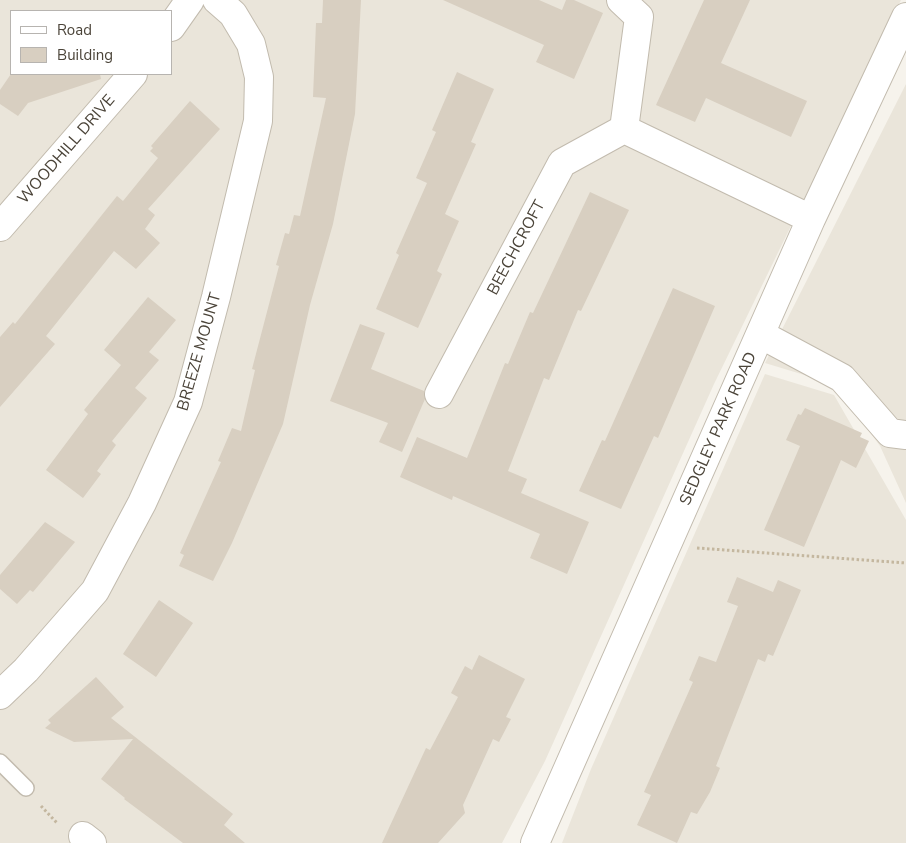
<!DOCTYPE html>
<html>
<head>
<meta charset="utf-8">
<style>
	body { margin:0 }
	#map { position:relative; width:906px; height:843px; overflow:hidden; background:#f6f3ec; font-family:"Nunito Sans",sans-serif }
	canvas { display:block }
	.legend { position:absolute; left:10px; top:10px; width:162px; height:65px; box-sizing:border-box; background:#fff; border:1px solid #b7b4b0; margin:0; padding:6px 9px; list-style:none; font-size:15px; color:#4b4439 }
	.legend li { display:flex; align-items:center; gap:10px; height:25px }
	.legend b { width:25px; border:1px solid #b7b4b0 }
</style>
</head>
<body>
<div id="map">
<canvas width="906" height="843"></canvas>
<ul class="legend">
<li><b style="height:6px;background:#fff"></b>Road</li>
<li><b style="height:14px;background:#d8cfc1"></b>Building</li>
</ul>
</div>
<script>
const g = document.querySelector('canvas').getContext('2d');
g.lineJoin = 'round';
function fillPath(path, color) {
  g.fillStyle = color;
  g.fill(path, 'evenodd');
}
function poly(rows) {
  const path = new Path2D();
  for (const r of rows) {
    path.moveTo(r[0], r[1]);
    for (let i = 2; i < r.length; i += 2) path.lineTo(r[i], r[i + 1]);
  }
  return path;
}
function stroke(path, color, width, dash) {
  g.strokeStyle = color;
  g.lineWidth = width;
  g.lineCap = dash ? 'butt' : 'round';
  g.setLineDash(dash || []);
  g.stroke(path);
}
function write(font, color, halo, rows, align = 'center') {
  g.font = font + ' "Nunito Sans",sans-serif';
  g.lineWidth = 4.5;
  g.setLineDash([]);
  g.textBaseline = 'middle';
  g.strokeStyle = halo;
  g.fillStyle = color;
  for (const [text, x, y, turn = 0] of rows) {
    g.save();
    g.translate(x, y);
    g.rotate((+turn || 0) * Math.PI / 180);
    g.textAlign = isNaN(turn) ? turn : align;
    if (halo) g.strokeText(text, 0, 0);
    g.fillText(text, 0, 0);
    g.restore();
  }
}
fillPath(poly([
	[0,0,901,0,714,384,545,761,502,843,0,843],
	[11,11,171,11,171,74,11,74],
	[906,84,906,503,880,446,834,384,765,363],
	[765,374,834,395,906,520,906,843,562,843,591,769]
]), '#eae5da');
fillPath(poly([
	[323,0,361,0,355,114,333,224,310,305,283,424,232,543,213,581,179,566,184,555,180,553,221,462,218,461,232,428,241,431,255,370,252,369,279,266,276,265,285,233,289,234,294,215,300,216,326,98,313,97,316,23,322,23],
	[443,0,539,0,562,10,566,0,574,0,603,13,574,79,536,62,544,45],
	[704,0,750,0,721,63,807,101,791,137,706,98,695,122,656,105],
	[457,72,494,89,471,142,476,144,445,214,459,221,437,271,442,274,418,328,376,309,399,255,396,253,427,183,416,178,436,132,432,130],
	[11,74,100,74,101,79,28,103,18,116,0,104,0,90],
	[190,101,220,129,148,209,155,215,145,229,160,243,136,269,114,251,46,336,55,344,0,407,0,337,13,322,15,324,117,196,123,201,158,158,150,151,153,148,151,146],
	[590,192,629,210,581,311,578,310,549,380,544,378,508,471,527,479,521,493,589,522,567,574,530,558,540,534,453,496,452,500,400,477,417,437,467,458,505,363,508,364,530,312,533,313],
	[673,288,715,306,658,438,654,436,621,509,579,491,602,440,605,441],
	[148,297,176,320,149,352,159,360,135,388,147,398,112,441,116,445,97,471,101,474,83,498,46,470,88,414,84,410,121,365,104,350],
	[360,324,385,333,371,369,424,391,425,399,402,452,379,442,388,423,330,401],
	[805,408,862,433,860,437,869,441,856,468,841,460,804,547,764,530,800,446,786,440,798,414,801,415],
	[45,522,75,542,33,592,30,590,17,604,0,589,0,575],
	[737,577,773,592,778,580,801,590,773,656,768,654,765,662,758,659,716,766,720,768,710,792,697,814,691,812,677,843,637,825,651,795,644,792,693,682,689,680,699,656,716,662,738,606,727,602],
	[159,600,193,623,156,677,123,654],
	[479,655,525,679,506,717,511,719,499,742,493,739,463,805,465,813,438,843,382,843,426,748,430,750,458,697,451,693,465,666,472,670],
	[96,677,124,707,111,718,233,814,224,825,245,843,183,843,124,799,125,798,101,779,133,739,74,742,45,728,51,723,48,720]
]), '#d8cfc1');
const lane = poly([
	[0,762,26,788]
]);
const street = poly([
	[171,27,190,0],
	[624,129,811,219],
	[0,227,133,74],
	[760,334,842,378,890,433,906,435],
	[439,394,562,163,624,129,639,17,621,0],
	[0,695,26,670,95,591,142,503,188,402,216,297,258,121,259,77,251,44,233,14,217,0],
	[83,836,92,843],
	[535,843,811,219,906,17]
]);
stroke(lane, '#c2bbae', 18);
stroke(street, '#c2bbae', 30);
stroke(poly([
	[697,548,906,563],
	[41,806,57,823]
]), '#c4b79f', 3, [2.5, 2.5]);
stroke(lane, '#fff', 15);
stroke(street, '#fff', 28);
write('16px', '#4b4439', '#fff', [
	["WOODHILL DRIVE",67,150,-49],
	["BEECHCROFT",517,248,-62],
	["BREEZE MOUNT",200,352,-74],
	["SEDGLEY PARK ROAD",719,429,-66]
]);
</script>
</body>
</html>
